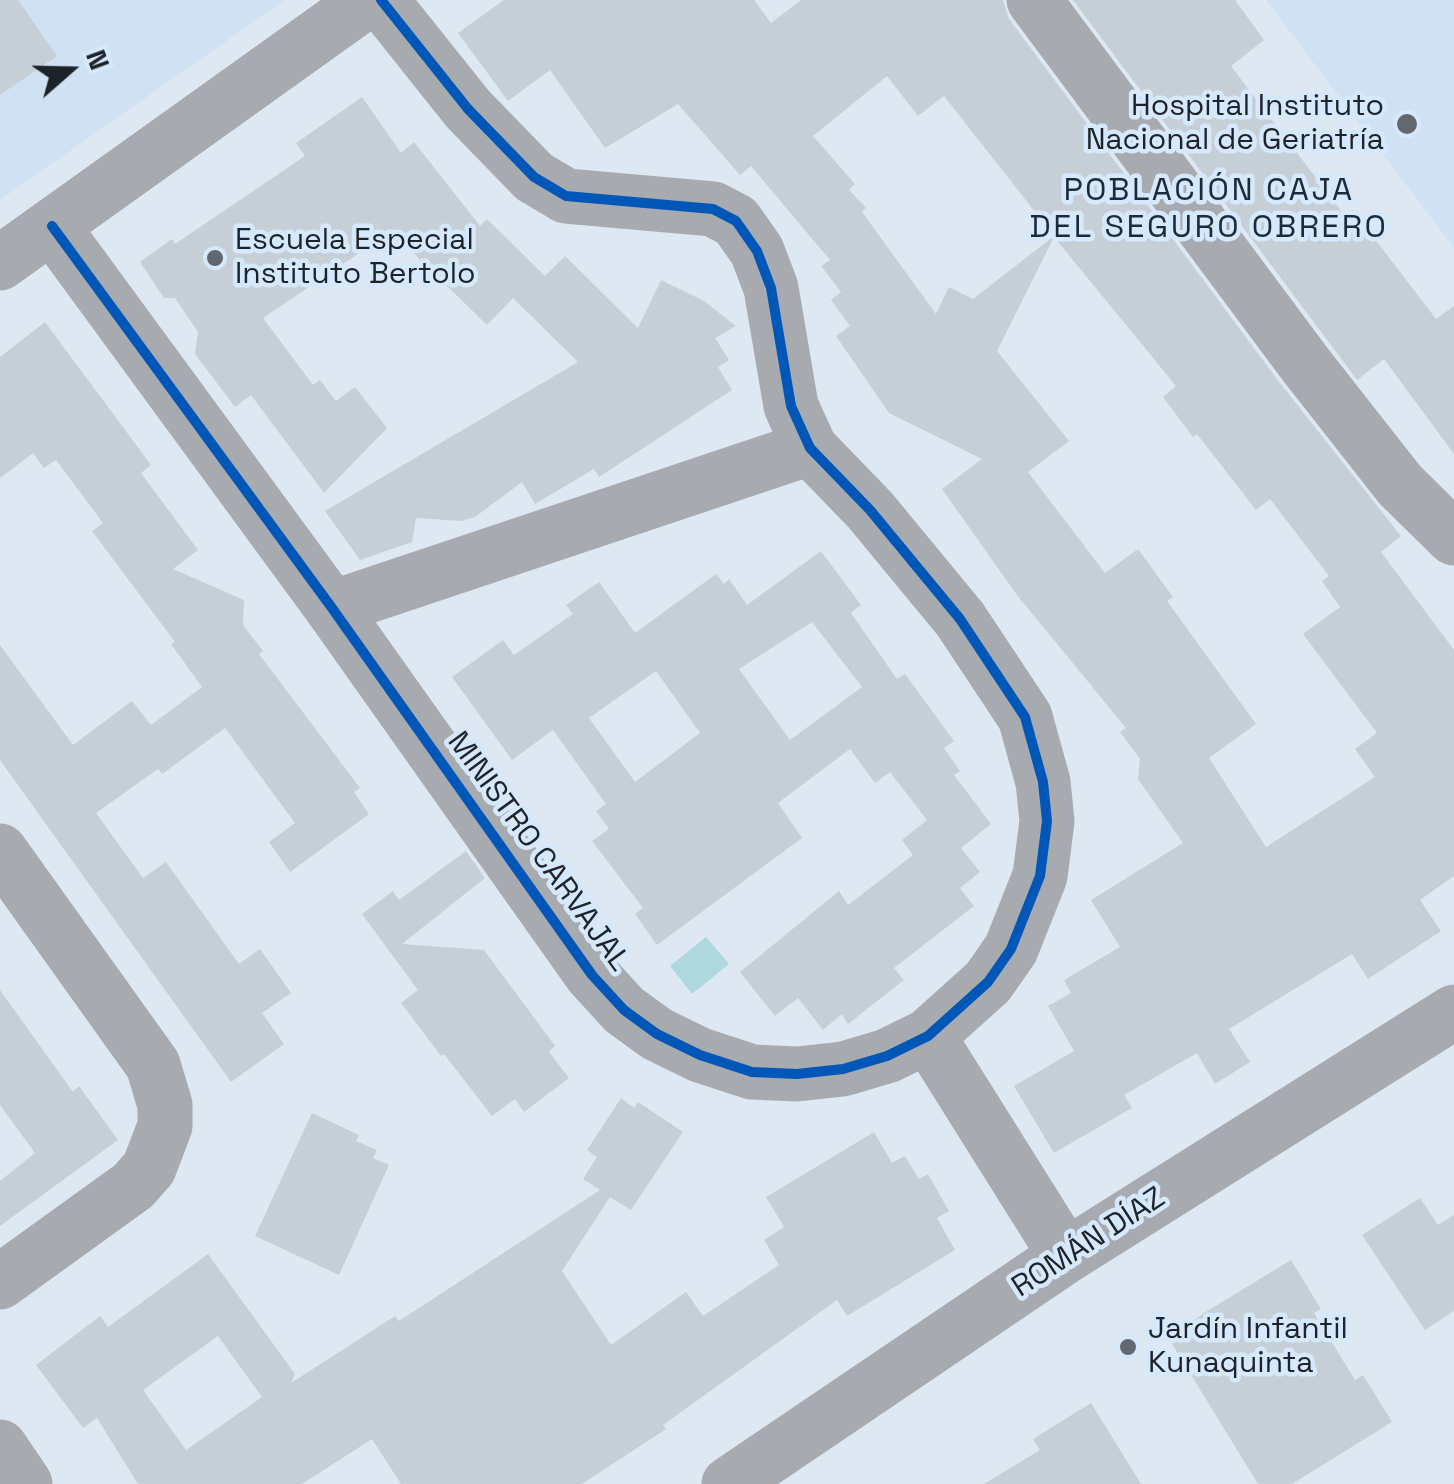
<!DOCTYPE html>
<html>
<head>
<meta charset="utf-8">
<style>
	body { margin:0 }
	#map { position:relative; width:1454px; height:1484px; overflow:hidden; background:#dee8f3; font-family:"Space Grotesk",sans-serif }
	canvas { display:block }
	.north { position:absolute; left:20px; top:20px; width:100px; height:100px; -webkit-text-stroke:8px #d6e8fb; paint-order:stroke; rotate:70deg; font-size:28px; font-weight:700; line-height:40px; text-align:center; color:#1d232a }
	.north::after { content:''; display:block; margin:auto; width:35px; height:45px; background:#1d232a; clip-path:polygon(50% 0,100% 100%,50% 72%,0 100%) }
</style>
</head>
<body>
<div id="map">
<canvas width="1454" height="1484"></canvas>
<div class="north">N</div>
</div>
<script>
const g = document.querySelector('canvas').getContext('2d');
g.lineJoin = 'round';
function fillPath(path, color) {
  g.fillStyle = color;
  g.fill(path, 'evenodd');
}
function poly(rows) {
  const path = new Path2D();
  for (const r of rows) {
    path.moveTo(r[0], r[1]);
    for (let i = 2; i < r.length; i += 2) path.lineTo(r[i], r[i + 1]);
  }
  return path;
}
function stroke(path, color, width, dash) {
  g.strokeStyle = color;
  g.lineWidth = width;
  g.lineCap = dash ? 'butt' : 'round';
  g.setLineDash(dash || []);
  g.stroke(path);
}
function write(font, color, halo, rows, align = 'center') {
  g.font = font + ' "Space Grotesk",sans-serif';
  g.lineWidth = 9;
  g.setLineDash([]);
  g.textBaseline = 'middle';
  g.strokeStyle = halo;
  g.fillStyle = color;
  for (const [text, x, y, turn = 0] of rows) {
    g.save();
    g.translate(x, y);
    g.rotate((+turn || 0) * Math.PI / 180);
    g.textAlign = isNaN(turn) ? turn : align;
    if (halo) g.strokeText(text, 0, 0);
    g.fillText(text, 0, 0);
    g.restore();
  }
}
fillPath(poly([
	[0,0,285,0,0,200],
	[1266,0,1454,0,1454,248]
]), '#d0e1f4');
fillPath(poly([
	[706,937,729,964,692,994,670,966]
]), '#aed8dd');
fillPath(poly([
	[0,0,18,0,57,56,0,95],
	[504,0,754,0,771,23,801,0,1003,0,1009,19,1280,383,1401,536,1381,552,1454,650,1454,876,1420,900,1441,931,1368,979,1352,954,1229,1029,1250,1062,1215,1084,1197,1053,1124,1095,1132,1108,1054,1153,1014,1086,1074,1051,1048,1006,1071,993,1064,980,1120,947,1091,900,1183,843,1138,779,1140,759,1120,732,1126,728,1017,595,942,489,982,459,889,413,836,336,850,326,831,300,841,292,821,266,830,260,751,166,740,175,678,104,605,148,550,70,508,101,458,33],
	[887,76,918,116,944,96,1054,236,973,299,949,287,936,314,862,212,866,208,849,190,855,184,813,136],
	[1054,237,1176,386,1163,397,1193,437,1197,434,1256,510,1270,499,1329,576,1322,581,1340,607,1303,634,1377,733,1355,749,1375,777,1266,847,1209,758,1256,724,1167,601,1173,597,1138,549,1105,573,1028,472,1069,441,997,351],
	[1073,0,1235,0,1264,40,1231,66,1345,216,1352,209,1436,319,1454,306,1454,454,1384,359,1357,380],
	[362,97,401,153,414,142,480,226,487,219,545,276,565,256,638,328,661,280,704,301,736,326,715,338,729,360,718,367,732,390,599,477,594,469,535,504,522,482,475,517,461,521,416,518,412,542,360,560,325,511,578,362,513,298,487,325,401,241,392,248,383,237,263,318,313,385,320,380,336,401,355,387,387,428,324,493,251,395,235,407,195,354,198,332,175,298,164,298,140,262,172,239,175,244,305,156,296,143],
	[45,322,151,465,141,473,198,550,173,569,244,600,243,625,263,651,259,654,360,788,354,792,369,814,290,872,269,842,295,823,225,728,162,774,158,769,96,813,143,878,166,862,239,964,260,949,291,993,262,1013,284,1044,231,1082,0,760,0,645,73,745,132,701,151,725,202,687,171,644,175,642,92,531,103,523,56,460,44,468,33,453,0,478,0,357],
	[821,551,861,605,851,613,897,679,905,674,954,741,944,748,960,771,954,775,991,824,961,848,980,872,960,888,974,906,894,968,904,980,848,1024,842,1014,823,1030,798,998,775,1016,740,972,839,891,848,905,913,855,902,840,927,820,890,772,875,783,850,749,778,803,802,838,657,945,635,914,643,908,592,841,609,829,596,811,606,804,553,730,512,760,452,677,503,640,514,655,573,614,566,605,599,582,635,633,716,574,724,584,729,579,747,605],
	[812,622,862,687,790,740,739,669],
	[656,671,700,733,635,782,589,718],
	[466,851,485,878,402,944,484,950,555,1046,549,1052,569,1078,524,1112,515,1099,492,1116,444,1054,441,1056,401,1003,418,990,362,914,393,891,399,900],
	[0,990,73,1092,79,1086,118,1140,0,1226,0,1181,35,1153,0,1105],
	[621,1098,634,1108,638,1102,683,1132,631,1210,610,1197,562,1271,611,1345,686,1292,703,1316,779,1265,764,1240,784,1227,766,1197,874,1132,892,1163,905,1156,919,1179,928,1174,949,1211,937,1218,955,1250,847,1316,837,1300,663,1425,666,1429,582,1484,401,1484,372,1439,302,1484,138,1484,97,1418,83,1428,36,1365,100,1316,108,1327,208,1254,295,1374,291,1383,395,1316,399,1321,600,1190,583,1179,597,1157,587,1150],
	[218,1336,262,1397,186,1450,143,1390],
	[312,1113,359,1135,356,1141,377,1150,373,1158,389,1165,339,1275,255,1236],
	[1420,1198,1438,1225,1454,1215,1454,1311,1425,1330,1362,1235],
	[1291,1260,1321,1309,1314,1313,1355,1380,1363,1375,1392,1422,1292,1484,1258,1484,1172,1344,1179,1340,1175,1335,1204,1313],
	[1091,1403,1141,1484,984,1484,1040,1450,1033,1439]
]), '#c6cfd6');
stroke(poly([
	[1034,0,1305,364,1400,485,1454,538],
	[52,226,332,608,592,975,624,1010,657,1034,700,1055,752,1072,797,1074,843,1069,887,1056,928,1036,988,982,1011,949,1040,876,1047,821,1043,782,1025,717,960,619,870,510,810,448,791,406,771,288,757,251,736,221,713,209,566,196,534,177,468,109,381,0],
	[0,263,368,0],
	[332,608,810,448],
	[0,851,153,1065,165,1105,165,1126,149,1168,133,1186,0,1282],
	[928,1036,1066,1256],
	[0,1447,25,1484],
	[729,1484,1066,1256,1454,1012]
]), '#a7aaaf', 55);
stroke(poly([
	[52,226,332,608,592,975,624,1010,657,1034,700,1055,752,1072,797,1074,843,1069,887,1056,928,1036,988,982,1011,949,1040,876,1047,821,1043,782,1025,717,960,619,870,510,810,448,791,406,771,288,757,251,736,221,713,209,566,196,534,177,468,109,381,0]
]), '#0057b8', 10);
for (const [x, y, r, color] of [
	[1407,124,12,"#616870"],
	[215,258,10,"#616870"],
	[1128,1347,10,"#616870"]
]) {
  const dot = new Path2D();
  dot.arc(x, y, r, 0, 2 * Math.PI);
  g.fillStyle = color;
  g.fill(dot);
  stroke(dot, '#d6e8fb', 4);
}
write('30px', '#1d232a', '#d6e8fb', [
	["Hospital Instituto",1384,107,"right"],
	["Nacional de Geriatría",1384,141,"right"],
	["Escuela Especial",235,241],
	["Instituto Bertolo",235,275],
	["Jardín Infantil",1148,1330],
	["Kunaquinta",1148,1364]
], 'left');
write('30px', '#1d232a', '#d6e8fb', [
	["MINISTRO CARVAJAL",538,852,54],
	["ROMÁN DÍAZ",1089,1243,-33]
]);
g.letterSpacing = '2.5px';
write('32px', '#1d2a39', '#d6e8fb', [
	["POBLACIÓN CAJA",1209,191],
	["DEL SEGURO OBRERO",1209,228]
]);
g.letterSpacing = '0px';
</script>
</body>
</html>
